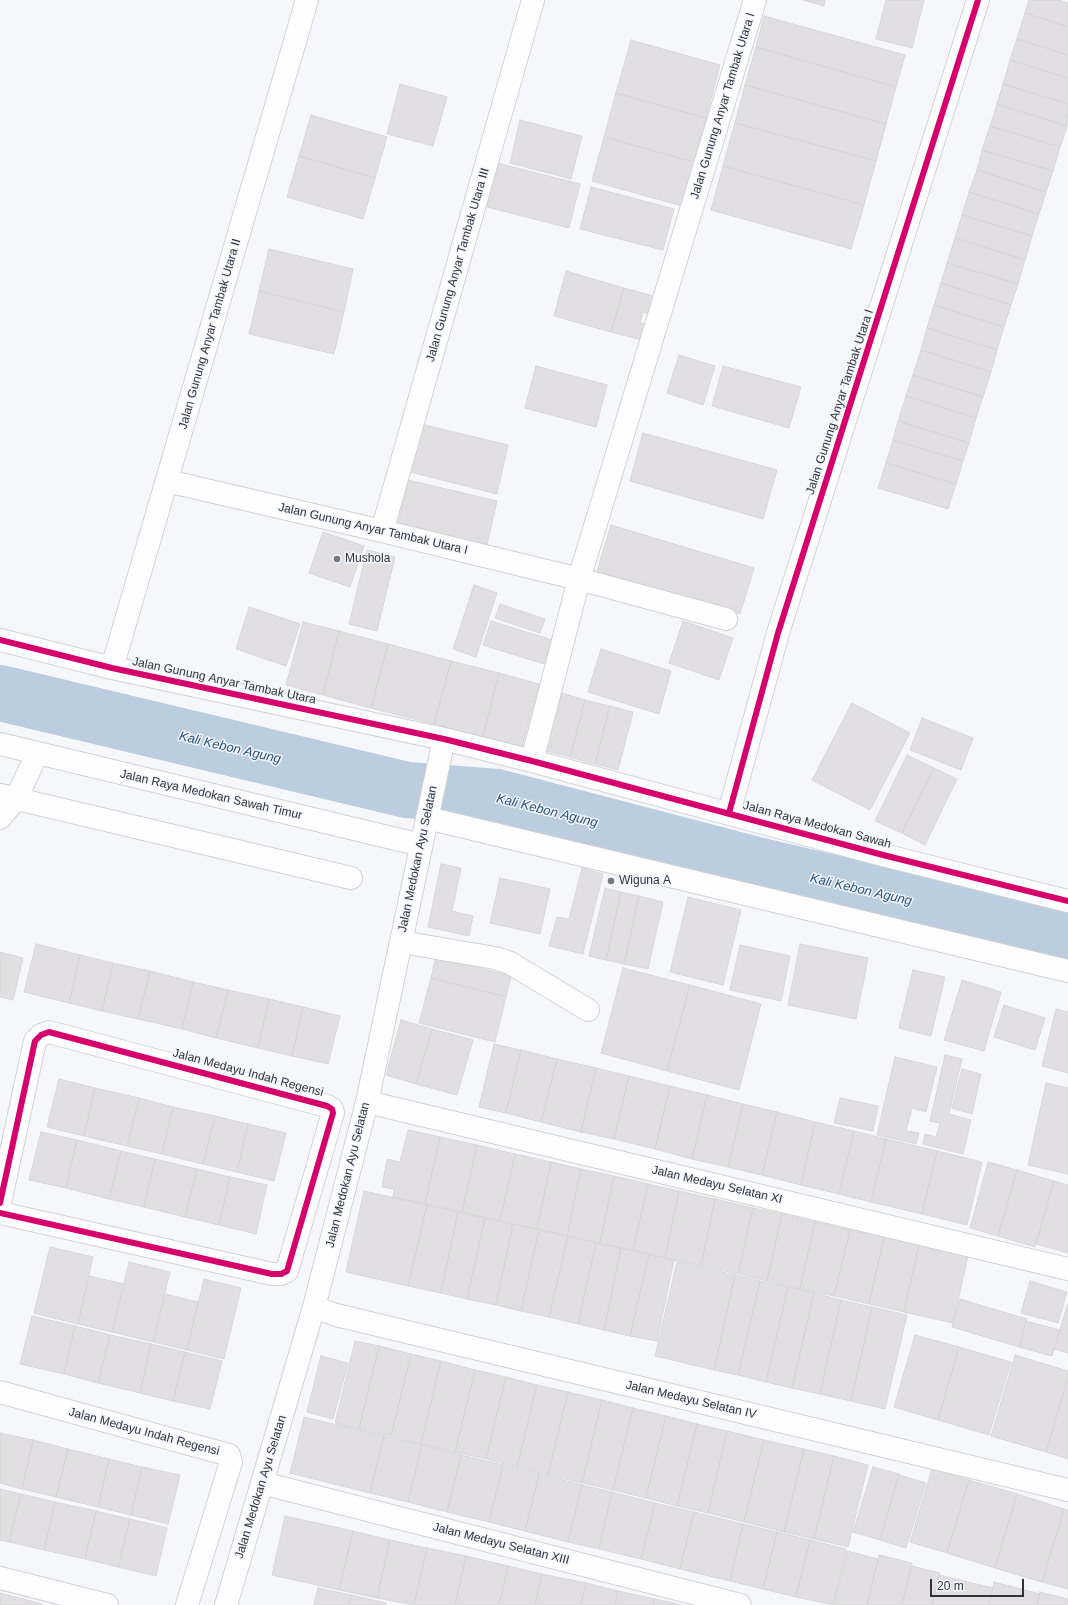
<!DOCTYPE html>
<html>
<head>
<meta charset="utf-8">
<style>
	body { margin:0 }
	#map { position:relative; width:1068px; height:1605px; overflow:hidden; background:#f6f7fb; font-family:Helvetica,sans-serif }
	canvas { display:block }
	.scale { position:absolute; left:930px; top:1579px; width:94px; height:18px; box-sizing:border-box; border:2px solid #313337; border-top:0; padding-left:5px; font-size:12px; line-height:14px; white-space:nowrap; color:#313337; -webkit-text-stroke:3px #f3f6fe; paint-order:stroke }
</style>
</head>
<body>
<div id="map">
<canvas width="1068" height="1605"></canvas>
<div class="scale">20 m</div>
</div>
<script>
const g = document.querySelector('canvas').getContext('2d');
g.lineJoin = 'round';
function poly(rows) {
  const path = new Path2D();
  for (const r of rows) {
    path.moveTo(r[0], r[1]);
    for (let i = 2; i < r.length; i += 2) path.lineTo(r[i], r[i + 1]);
  }
  return path;
}
function stroke(path, color, width, dash) {
  g.strokeStyle = color;
  g.lineWidth = width;
  g.lineCap = dash ? 'butt' : 'round';
  g.setLineDash(dash || []);
  g.stroke(path);
}
function fillPath(path, color) {
  g.fillStyle = color;
  g.fill(path, 'evenodd');
}
function write(font, color, halo, rows, align = 'center') {
  g.font = font + ' Helvetica,sans-serif';
  g.lineWidth = 3;
  g.setLineDash([]);
  g.textBaseline = 'middle';
  g.strokeStyle = halo;
  g.fillStyle = color;
  for (const [text, x, y, turn = 0] of rows) {
    g.save();
    g.translate(x, y);
    g.rotate((+turn || 0) * Math.PI / 180);
    g.textAlign = isNaN(turn) ? turn : align;
    if (halo) g.strokeText(text, 0, 0);
    g.fillText(text, 0, 0);
    g.restore();
  }
}
stroke(poly([
	[0,693,407,790,497,797,761,866,1068,938]
]), '#bbcddf', 56);
const building = poly([
	[803,0,825,0,824,6,803,0],
	[886,0,924,0,912,48,876,39,886,0],
	[1029,0,1059,0,1068,3,1068,27,1025,13,1029,0],
	[1025,13,1068,27,1068,55,1017,39,1025,13],
	[764,16,905,55,896,87,756,47,764,16],
	[1017,39,1068,55,1068,78,1010,60,1017,39],
	[631,40,720,65,706,118,616,93,631,40],
	[756,47,896,87,886,124,745,85,756,47],
	[1010,60,1068,78,1068,104,1003,84,1010,60],
	[400,84,447,97,433,146,387,134,400,84],
	[1003,84,1068,104,1067,126,997,104,1003,84],
	[745,85,886,124,876,161,735,123,745,85],
	[616,93,706,118,694,162,604,137,616,93],
	[997,104,1067,126,1060,147,990,126,997,104],
	[311,115,387,137,375,178,299,156,311,115],
	[520,120,582,136,571,179,510,163,520,120],
	[735,123,876,161,864,205,723,166,735,123],
	[990,126,1060,147,1053,171,982,150,990,126],
	[604,137,694,162,682,206,592,181,604,137],
	[982,150,1053,171,1046,192,977,170,982,150],
	[299,156,375,178,363,219,287,197,299,156],
	[497,163,580,184,569,228,487,207,497,163],
	[723,166,864,205,851,249,711,210,723,166],
	[977,170,1046,192,1039,214,969,192,977,170],
	[591,187,674,209,663,250,580,229,591,187],
	[969,192,1039,214,1032,236,962,215,969,192],
	[962,215,1032,236,1025,260,955,238,962,215],
	[955,238,1025,260,1018,284,947,263,955,238],
	[269,249,353,269,344,312,259,291,269,249],
	[947,263,1018,284,1011,305,941,283,947,263],
	[566,271,624,288,611,332,554,316,566,271],
	[941,283,1011,305,1004,327,934,305,941,283],
	[624,288,661,298,656,316,643,312,640,323,646,324,642,340,611,332,624,288],
	[259,291,344,312,334,354,249,334,259,291],
	[934,305,1004,327,997,350,927,328,934,305],
	[927,328,997,350,991,372,921,350,927,328],
	[921,350,991,372,983,397,913,375,921,350],
	[679,355,715,366,703,405,667,393,679,355],
	[536,366,607,385,596,427,525,408,536,366],
	[723,366,801,387,789,428,712,406,723,366],
	[913,375,983,397,976,418,906,396,913,375],
	[906,396,976,418,969,443,898,421,906,396],
	[898,421,969,443,963,461,893,440,898,421],
	[421,424,508,445,497,494,410,472,421,424],
	[643,433,777,470,763,519,630,481,643,433],
	[893,440,963,461,956,484,886,463,893,440],
	[886,463,956,484,948,509,878,488,886,463],
	[408,480,497,501,486,549,397,528,408,480],
	[611,525,754,568,740,614,597,571,611,525],
	[323,532,364,546,350,587,309,573,323,532],
	[367,550,395,557,377,631,349,624,367,550],
	[474,585,497,593,476,657,453,649,474,585],
	[500,604,545,619,540,633,495,618,500,604],
	[249,607,300,624,286,666,236,649,249,607],
	[491,621,552,640,544,664,483,645,491,621],
	[683,621,733,638,719,680,669,663,683,621],
	[303,622,339,631,323,695,286,685,303,622],
	[339,631,388,644,371,708,323,695,339,631],
	[388,644,451,661,434,724,371,708,388,644],
	[601,649,671,671,659,714,588,692,601,649],
	[451,661,499,673,483,737,434,724,451,661],
	[499,673,539,684,522,747,483,737,499,673],
	[561,693,585,700,570,757,546,751,561,693],
	[585,700,610,706,595,764,570,757,585,700],
	[852,703,910,733,870,810,812,780,852,703],
	[610,706,633,712,618,770,595,764,610,706],
	[922,718,973,738,961,770,910,750,922,718],
	[907,755,934,768,902,833,875,821,907,755],
	[934,768,957,779,925,845,902,833,934,768],
	[441,864,461,868,452,911,473,916,469,936,428,927,441,864],
	[582,868,603,874,583,954,549,946,557,917,569,919,582,868],
	[500,878,550,889,540,934,490,923,500,878],
	[605,888,621,892,606,960,589,956,605,888],
	[621,892,639,896,624,964,606,960,621,892],
	[639,896,663,902,648,969,624,964,639,896],
	[688,897,741,910,723,985,670,972,688,897],
	[36,944,80,955,69,1003,24,992,36,944],
	[800,944,868,958,856,1019,788,1005,800,944],
	[740,945,790,956,781,1001,730,990,740,945],
	[0,952,23,958,13,1000,0,997,0,952],
	[80,955,113,963,102,1011,69,1003,80,955],
	[436,957,511,976,506,997,431,978,436,957],
	[113,963,150,971,138,1019,102,1011,113,963],
	[623,968,690,985,667,1071,601,1053,623,968],
	[913,970,945,977,931,1036,899,1028,913,970],
	[150,971,193,982,182,1029,138,1019,150,971],
	[431,978,506,997,495,1042,419,1023,431,978],
	[962,980,1001,992,984,1051,944,1040,962,980],
	[193,982,228,990,216,1038,182,1029,193,982],
	[690,985,761,1004,739,1090,667,1071,690,985],
	[228,990,269,999,258,1048,216,1038,228,990],
	[269,999,303,1007,292,1056,258,1048,269,999],
	[1004,1005,1045,1018,1035,1050,994,1037,1004,1005],
	[303,1007,340,1016,328,1064,292,1056,303,1007],
	[1056,1009,1068,1012,1068,1073,1042,1066,1056,1009],
	[401,1020,432,1029,416,1084,386,1075,401,1020],
	[432,1029,473,1040,457,1095,416,1084,432,1029],
	[494,1044,521,1050,506,1113,479,1107,494,1044],
	[521,1050,557,1059,541,1122,506,1113,521,1050],
	[945,1055,962,1059,949,1114,971,1120,963,1154,923,1144,925,1134,936,1137,940,1123,930,1121,945,1055],
	[895,1057,937,1067,926,1112,912,1108,906,1131,919,1133,916,1144,877,1135,895,1057],
	[557,1059,596,1068,581,1132,541,1122,557,1059],
	[596,1068,629,1076,614,1139,581,1132,596,1068],
	[962,1069,981,1074,972,1114,952,1108,962,1069],
	[629,1076,670,1086,655,1149,614,1139,629,1076],
	[59,1079,95,1088,84,1136,47,1127,59,1079],
	[1046,1083,1068,1088,1068,1174,1028,1165,1046,1083],
	[670,1086,707,1095,692,1159,655,1149,670,1086],
	[95,1088,139,1098,127,1146,84,1136,95,1088],
	[707,1095,743,1104,728,1167,692,1159,707,1095],
	[139,1098,173,1107,162,1154,127,1146,139,1098],
	[840,1098,878,1106,873,1131,834,1123,840,1098],
	[743,1104,777,1112,762,1175,728,1167,743,1104],
	[173,1107,215,1116,203,1164,162,1154,173,1107],
	[777,1112,815,1122,801,1185,762,1175,777,1112],
	[215,1116,248,1124,237,1172,203,1164,215,1116],
	[815,1122,854,1131,839,1194,801,1185,815,1122],
	[248,1124,286,1133,274,1181,237,1172,248,1124],
	[408,1130,440,1137,425,1204,393,1197,394,1189,382,1187,387,1159,400,1162,408,1130],
	[854,1131,886,1139,871,1202,839,1194,854,1131],
	[41,1132,77,1140,66,1188,29,1180,41,1132],
	[440,1137,477,1145,462,1212,425,1204,440,1137],
	[886,1139,937,1151,922,1214,871,1202,886,1139],
	[77,1140,121,1151,109,1199,66,1188,77,1140],
	[477,1145,515,1154,500,1221,462,1212,477,1145],
	[121,1151,155,1159,144,1207,109,1199,121,1151],
	[937,1151,982,1162,967,1225,922,1214,937,1151],
	[515,1154,551,1162,537,1229,500,1221,515,1154],
	[155,1159,197,1169,185,1217,144,1207,155,1159],
	[551,1162,581,1169,567,1236,537,1229,551,1162],
	[988,1162,1017,1170,998,1236,970,1228,988,1162],
	[197,1169,230,1177,219,1225,185,1217,197,1169],
	[581,1169,614,1176,600,1243,567,1236,581,1169],
	[1017,1170,1054,1181,1035,1247,998,1236,1017,1170],
	[614,1176,648,1184,633,1251,600,1243,614,1176],
	[230,1177,267,1185,256,1234,219,1225,230,1177],
	[1054,1181,1068,1185,1068,1253,1036,1244,1054,1181],
	[648,1184,679,1191,665,1258,633,1251,648,1184],
	[364,1191,427,1205,408,1286,346,1272,364,1191],
	[679,1191,715,1199,701,1266,665,1258,679,1191],
	[715,1199,753,1208,738,1274,701,1266,715,1199],
	[427,1205,458,1212,441,1293,408,1286,427,1205],
	[753,1208,782,1214,767,1281,738,1274,753,1208],
	[458,1212,485,1218,467,1299,441,1293,458,1212],
	[782,1214,815,1222,800,1289,767,1281,782,1214],
	[485,1218,513,1224,496,1305,467,1299,485,1218],
	[815,1222,850,1230,834,1296,800,1289,815,1222],
	[513,1224,539,1230,521,1311,496,1305,513,1224],
	[539,1230,568,1236,549,1317,521,1311,539,1230],
	[850,1230,884,1237,869,1304,834,1296,850,1230],
	[568,1236,596,1243,578,1324,549,1317,568,1236],
	[884,1237,919,1245,904,1312,869,1304,884,1237],
	[596,1243,621,1248,604,1330,578,1324,596,1243],
	[919,1245,968,1256,953,1323,904,1312,919,1245],
	[50,1247,93,1257,78,1324,34,1313,50,1247],
	[621,1248,649,1254,630,1336,604,1330,621,1248],
	[649,1254,674,1260,657,1341,630,1336,649,1254],
	[129,1262,170,1272,153,1342,112,1332,129,1262],
	[677,1262,735,1275,714,1370,655,1356,677,1262],
	[735,1275,760,1281,738,1375,714,1370,735,1275],
	[89,1276,124,1284,112,1332,78,1324,89,1276],
	[204,1279,241,1288,224,1359,187,1350,204,1279],
	[760,1281,788,1287,766,1382,738,1375,760,1281],
	[1030,1281,1067,1292,1058,1323,1021,1313,1030,1281],
	[788,1287,814,1293,792,1388,766,1382,788,1287],
	[814,1293,841,1300,820,1394,792,1388,814,1293],
	[165,1294,198,1302,187,1350,153,1342,165,1294],
	[960,1299,1027,1319,1019,1347,952,1327,960,1299],
	[841,1300,872,1307,851,1401,820,1394,841,1300],
	[1068,1303,1068,1353,1054,1349,1068,1303],
	[872,1307,907,1315,885,1409,851,1401,872,1307],
	[32,1316,75,1326,64,1374,20,1364,32,1316],
	[1026,1321,1060,1330,1052,1356,1019,1347,1026,1321],
	[75,1326,110,1335,98,1383,64,1374,75,1326],
	[110,1335,151,1344,140,1393,98,1383,110,1335],
	[915,1335,959,1347,938,1420,894,1407,915,1335],
	[355,1341,379,1346,359,1429,335,1423,355,1341],
	[151,1344,185,1352,173,1401,140,1393,151,1344],
	[379,1346,411,1354,391,1436,359,1429,379,1346],
	[959,1347,1011,1362,989,1435,938,1420,959,1347],
	[185,1352,222,1361,210,1409,173,1401,185,1352],
	[411,1354,441,1361,421,1444,391,1436,411,1354],
	[1015,1355,1068,1371,1068,1377,1046,1452,991,1436,1015,1355],
	[321,1356,348,1363,333,1419,307,1412,321,1356],
	[441,1361,475,1370,455,1452,421,1444,441,1361],
	[475,1370,506,1377,486,1459,455,1452,475,1370],
	[506,1377,537,1385,517,1467,486,1459,506,1377],
	[1068,1377,1068,1459,1046,1452,1068,1377],
	[537,1385,568,1392,548,1475,517,1467,537,1385],
	[568,1392,602,1400,582,1483,548,1475,568,1392],
	[602,1400,633,1408,613,1490,582,1483,602,1400],
	[633,1408,666,1416,646,1498,613,1490,633,1408],
	[666,1416,697,1424,677,1506,646,1498,666,1416],
	[304,1417,384,1436,370,1493,290,1473,304,1417],
	[697,1424,727,1431,708,1513,677,1506,697,1424],
	[727,1431,764,1440,744,1522,708,1513,727,1431],
	[0,1433,33,1440,22,1489,0,1483,0,1433],
	[384,1436,422,1445,408,1502,370,1493,384,1436],
	[33,1440,68,1449,56,1497,22,1489,33,1440],
	[764,1440,804,1449,784,1532,744,1522,764,1440],
	[422,1445,461,1455,447,1512,408,1502,422,1445],
	[68,1449,109,1459,98,1507,56,1497,68,1449],
	[804,1449,834,1456,814,1539,784,1532,804,1449],
	[461,1455,503,1465,489,1522,447,1512,461,1455],
	[834,1456,868,1465,848,1547,814,1539,834,1456],
	[109,1459,142,1467,131,1515,98,1507,109,1459],
	[503,1465,539,1474,525,1531,489,1522,503,1465],
	[142,1467,180,1475,168,1524,131,1515,142,1467],
	[873,1467,899,1474,880,1540,853,1532,873,1467],
	[932,1469,969,1480,947,1553,910,1542,932,1469],
	[539,1474,582,1485,568,1542,525,1531,539,1474],
	[899,1475,926,1483,906,1548,880,1540,899,1475],
	[969,1480,1017,1494,995,1568,947,1553,969,1480],
	[582,1485,612,1492,599,1549,568,1542,582,1485],
	[0,1489,21,1494,9,1542,0,1540,0,1489],
	[612,1492,655,1503,641,1559,599,1549,612,1492],
	[21,1494,55,1502,44,1550,9,1542,21,1494],
	[1017,1494,1064,1509,1042,1582,995,1568,1017,1494],
	[55,1502,96,1511,85,1559,44,1550,55,1502],
	[655,1503,694,1512,680,1569,641,1559,655,1503],
	[1064,1509,1068,1510,1068,1589,1042,1582,1064,1509],
	[96,1511,130,1519,118,1567,85,1559,96,1511],
	[694,1512,743,1524,730,1581,680,1569,694,1512],
	[285,1516,353,1531,339,1590,272,1575,285,1516],
	[130,1519,167,1528,156,1576,118,1567,130,1519],
	[743,1524,777,1532,763,1589,730,1581,743,1524],
	[353,1531,390,1540,377,1598,339,1590,353,1531],
	[777,1532,810,1540,796,1597,763,1589,777,1532],
	[390,1540,427,1548,414,1605,377,1598,390,1540],
	[810,1540,846,1549,833,1605,796,1597,810,1540],
	[427,1548,466,1556,455,1605,414,1605,427,1548],
	[847,1551,878,1559,867,1605,834,1605,847,1551],
	[879,1555,912,1563,902,1605,867,1605,879,1555],
	[466,1556,508,1566,499,1605,455,1605,466,1556],
	[508,1566,542,1574,535,1605,499,1605,508,1566],
	[912,1566,940,1573,932,1605,902,1605,912,1566],
	[542,1574,586,1583,581,1605,535,1605,542,1574],
	[939,1575,993,1588,989,1605,932,1605,939,1575],
	[994,1582,1040,1594,1037,1605,989,1605,994,1582],
	[586,1583,618,1591,615,1605,581,1605,586,1583],
	[318,1588,351,1595,349,1605,314,1605,318,1588],
	[618,1591,655,1599,653,1605,615,1605,618,1591],
	[1040,1592,1068,1599,1068,1605,1037,1605,1040,1592],
	[0,1593,42,1604,41,1605,0,1605,0,1593],
	[351,1595,386,1603,386,1605,349,1605,351,1595],
	[655,1599,682,1605,653,1605,655,1599]
]);
fillPath(building, '#e1dfe1');
stroke(building, '#d8d7d8', 1);
const minor = poly([
	[167,481,382,531,579,579,726,619],
	[382,531,533,0],
	[0,640,112,668,444,739,532,761,883,855,1068,901],
	[112,668,307,0],
	[0,744,421,845],
	[532,761,579,579,755,0],
	[0,795,351,878],
	[729,813,778,633,978,0],
	[0,818,16,799,37,754],
	[427,818,1068,971],
	[401,942,495,958,510,963,588,1010],
	[367,1102,1068,1269],
	[0,1203,35,1041,41,1035,49,1032,327,1106,332,1109,333,1113,287,1271,281,1274,272,1274,0,1213],
	[314,1307,336,1315,1068,1490],
	[0,1392,229,1455,231,1462,187,1605],
	[262,1483,740,1605],
	[0,1578,107,1605],
	[226,1605,314,1307,367,1102,444,739]
]);
stroke(minor, '#d1d2d6', 24);
stroke(minor, '#fefefe', 22);
stroke(poly([
	[0,640,112,668,444,739,532,761,883,855,1068,901],
	[729,813,778,633,978,0],
	[0,1203,35,1041,41,1035,49,1032,327,1106,332,1109,333,1113,287,1271,281,1274,272,1274,0,1213]
]), '#d6006c', 6);
for (const [x, y, r, color] of [
	[337,559,4,"#76787c"],
	[611,881,4,"#76787c"]
]) {
  const dot = new Path2D();
  dot.arc(x, y, r, 0, 2 * Math.PI);
  g.fillStyle = color;
  g.fill(dot);
  stroke(dot, '#f3f6fe', 1.5);
}
write('12px', '#313337', '#f3f6fe', [
	["Jalan Gunung Anyar Tambak Utara I",723,106,-73],
	["Jalan Gunung Anyar Tambak Utara III",458,265,-74],
	["Jalan Gunung Anyar Tambak Utara II",210,334,-74],
	["Jalan Gunung Anyar Tambak Utara I",840,402,-72],
	["Jalan Gunung Anyar Tambak Utara I",373,529,13],
	["Jalan Gunung Anyar Tambak Utara",224,681,12],
	["Jalan Raya Medokan Sawah Timur",211,795,13],
	["Jalan Raya Medokan Sawah",817,825,15],
	["Jalan Medokan Ayu Selatan",418,859,-78],
	["Jalan Medayu Indah Regensi",248,1073,15],
	["Jalan Medokan Ayu Selatan",348,1175,-76],
	["Jalan Medayu Selatan XI",717,1185,13],
	["Jalan Medayu Selatan IV",691,1400,13],
	["Jalan Medayu Indah Regensi",144,1432,15],
	["Jalan Medokan Ayu Selatan",261,1487,-73],
	["Jalan Medayu Selatan XIII",501,1544,14]
]);
write('12px', '#313337', '#f3f6fe', [
	["Mushola",345,559],
	["Wiguna A",619,881]
], 'left');
write('italic 13px', '#2b5275', '#f3f6fe', [
	["Kali Kebon Agung",230,748,13],
	["Kali Kebon Agung",547,811,14],
	["Kali Kebon Agung",861,890,13]
]);
</script>
</body>
</html>
